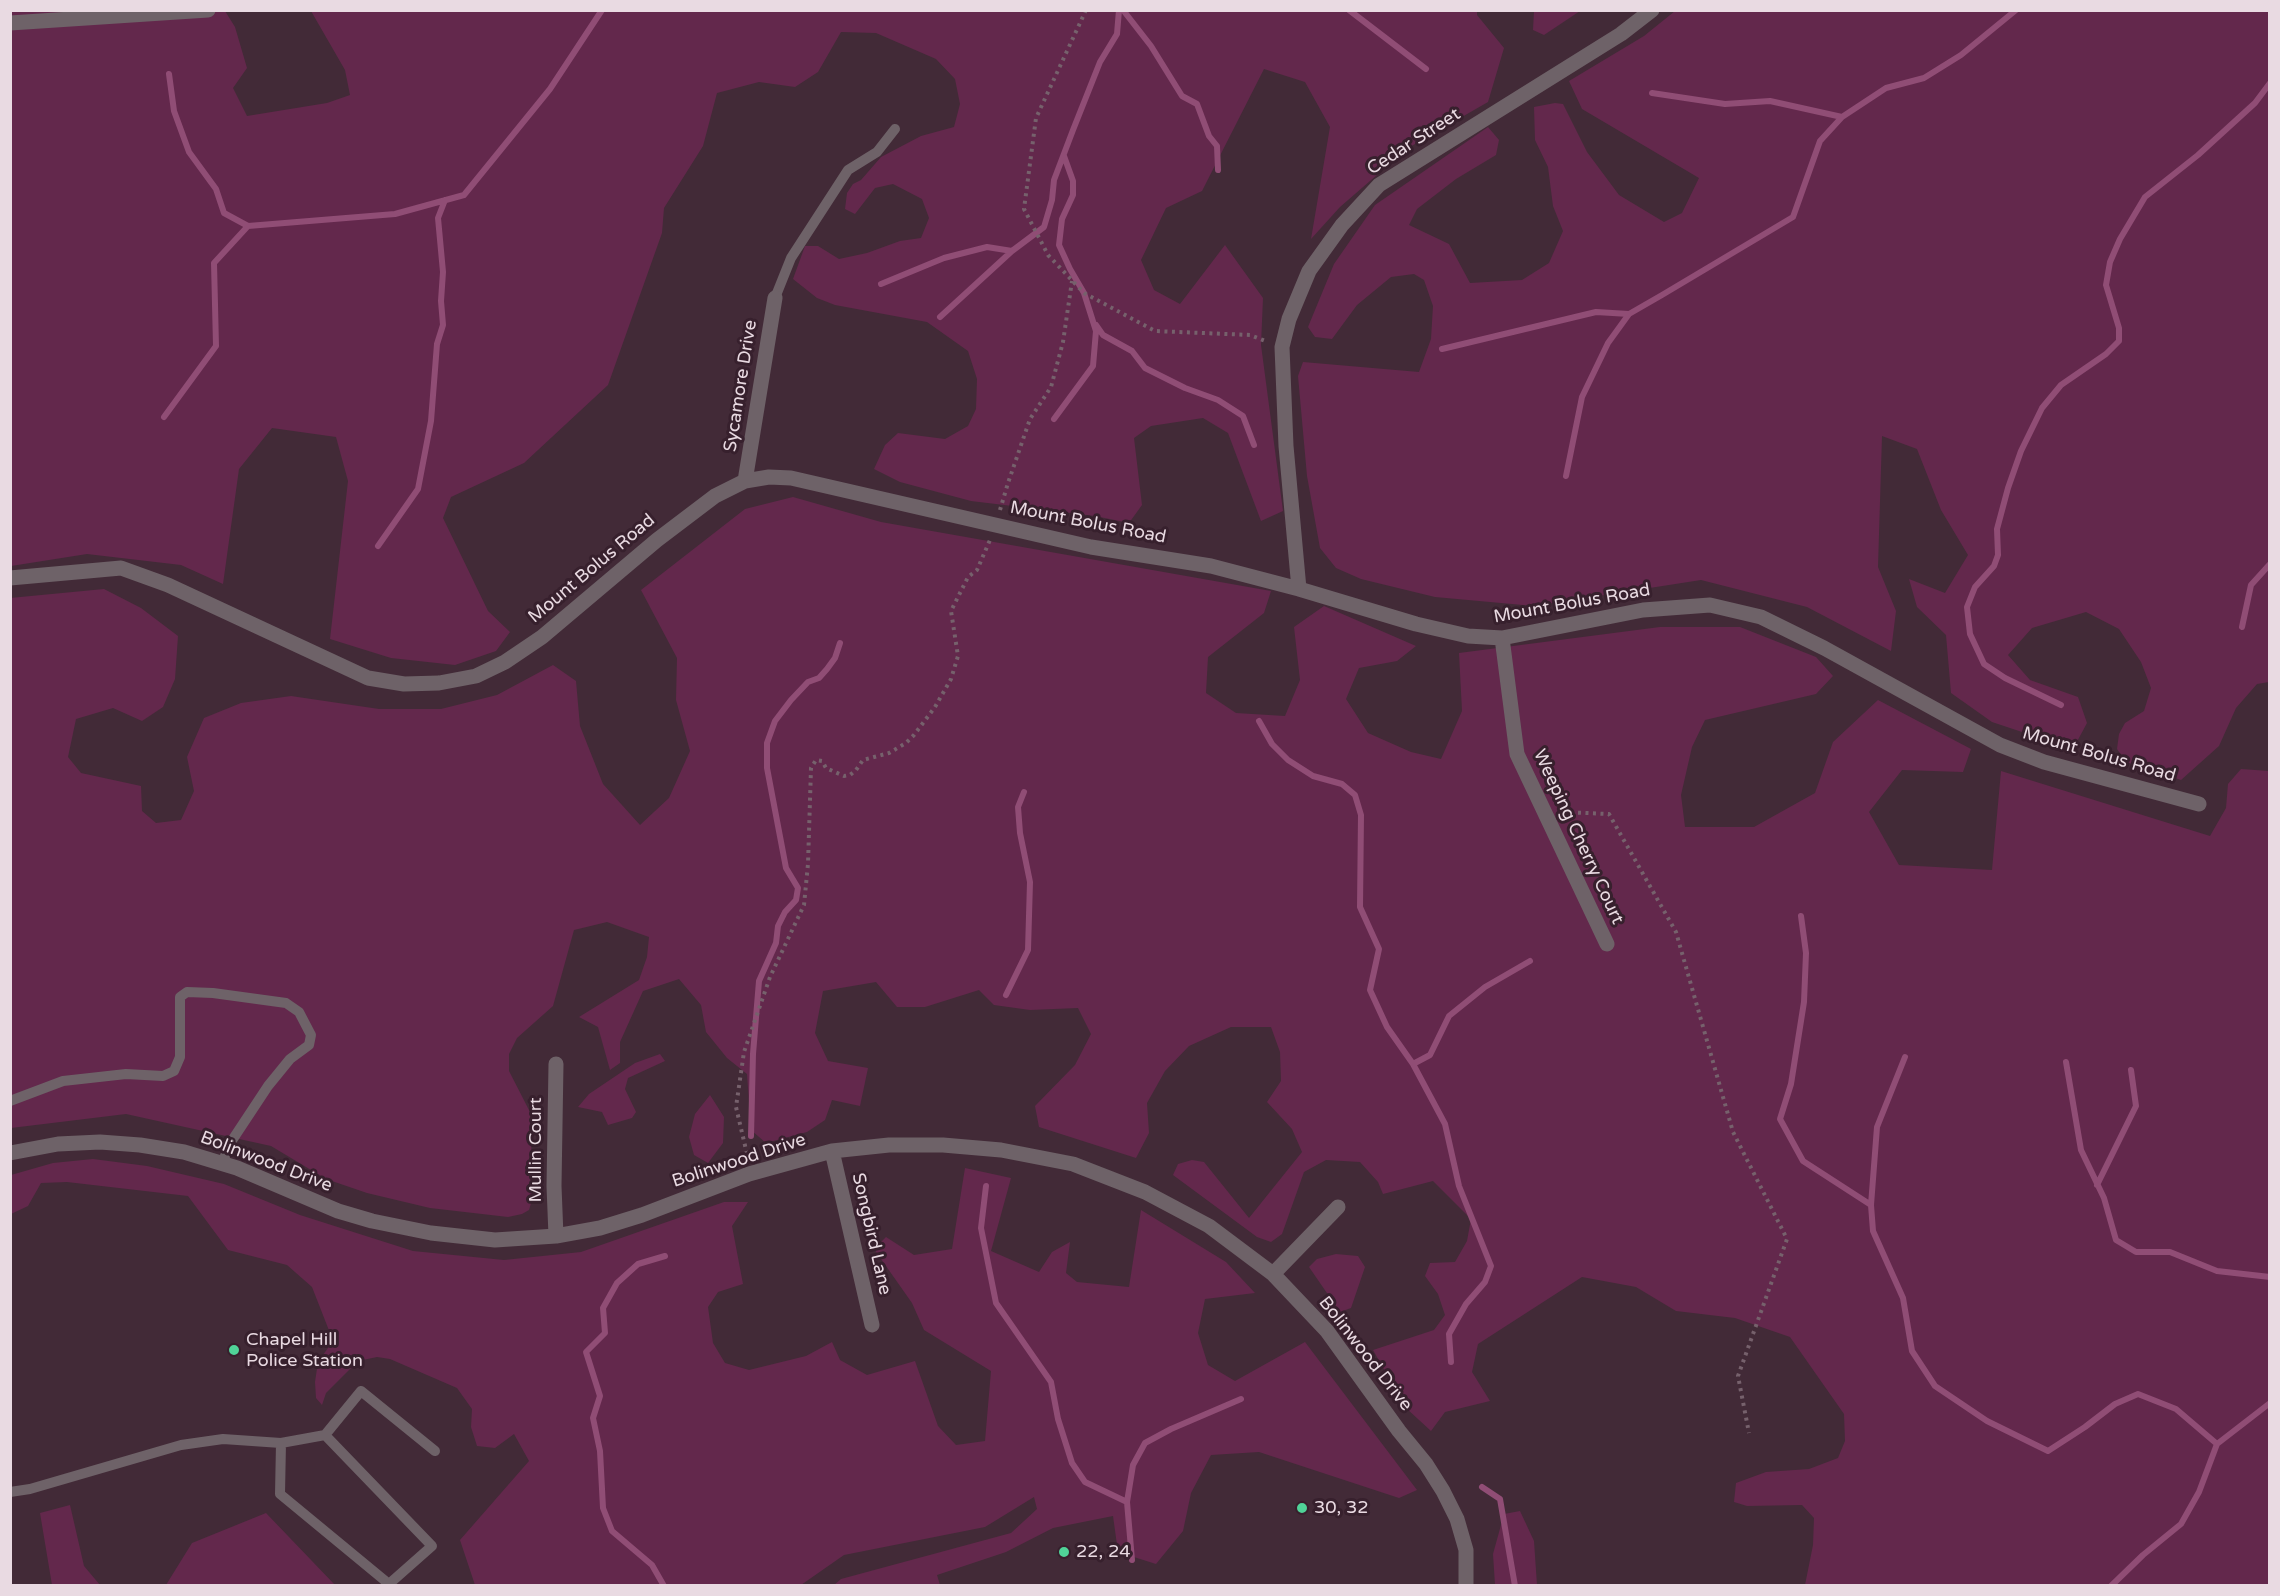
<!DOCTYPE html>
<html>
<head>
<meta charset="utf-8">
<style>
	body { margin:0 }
	#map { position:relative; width:2280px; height:1596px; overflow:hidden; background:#422a37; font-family:"Varela Round",sans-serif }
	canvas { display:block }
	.frame { position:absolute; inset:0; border:12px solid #e9dae2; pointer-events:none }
</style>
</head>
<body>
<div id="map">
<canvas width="2280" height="1596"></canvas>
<div class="frame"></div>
</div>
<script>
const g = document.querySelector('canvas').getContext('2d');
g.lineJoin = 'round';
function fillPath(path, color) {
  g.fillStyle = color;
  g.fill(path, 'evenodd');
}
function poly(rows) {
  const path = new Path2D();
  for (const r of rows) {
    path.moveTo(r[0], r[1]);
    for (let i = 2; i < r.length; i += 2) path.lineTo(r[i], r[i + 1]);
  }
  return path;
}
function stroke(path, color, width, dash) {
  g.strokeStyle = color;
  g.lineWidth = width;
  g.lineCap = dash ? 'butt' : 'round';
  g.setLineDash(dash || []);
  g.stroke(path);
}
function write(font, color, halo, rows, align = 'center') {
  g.font = font + ' "Varela Round",sans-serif';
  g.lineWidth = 6;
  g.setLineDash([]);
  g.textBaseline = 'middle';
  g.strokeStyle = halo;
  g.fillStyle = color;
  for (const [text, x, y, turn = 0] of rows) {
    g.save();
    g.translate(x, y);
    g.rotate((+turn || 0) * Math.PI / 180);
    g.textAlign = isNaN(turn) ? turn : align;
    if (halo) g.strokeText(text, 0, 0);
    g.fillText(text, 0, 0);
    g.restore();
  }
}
fillPath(poly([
	[1477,10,1477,15,1504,48,1488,102,1408,148,1340,207,1311,239,1330,127,1305,82,1264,69,1202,191,1166,208,1141,260,1154,290,1180,304,1225,245,1263,298,1261,345,1283,511,1261,521,1228,433,1203,418,1151,426,1134,438,1142,505,1129,523,1095,516,971,501,900,482,874,469,885,445,898,433,945,439,968,426,976,409,977,379,968,351,927,322,835,305,817,298,793,279,805,246,818,246,839,259,867,253,900,241,921,238,929,218,922,199,893,184,875,188,855,214,845,209,847,193,853,184,861,180,881,157,921,136,954,127,960,104,955,79,936,59,876,33,841,32,818,72,795,87,759,82,717,93,703,146,664,208,662,233,608,385,524,463,451,497,443,518,488,611,510,632,496,651,455,665,391,658,330,639,348,481,336,437,272,428,239,469,223,584,181,565,87,554,11,566,11,11,225,11,235,27,247,68,233,88,247,116,327,103,350,95,345,70,311,11],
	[1534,11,1534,10,1580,11,1544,35,1533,30],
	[1675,11,2269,11,2269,682,2257,684,2236,708,2219,746,2181,780,2126,762,2117,749,2119,734,2125,723,2144,711,2151,688,2141,662,2119,629,2086,612,2032,628,2008,655,2030,680,2078,697,2087,723,2073,749,1992,722,1951,693,1946,635,1917,607,1909,579,1945,593,1968,555,1941,510,1917,449,1882,436,1878,567,1896,611,1891,651,1807,607,1701,580,1534,606,1435,597,1361,579,1336,568,1320,548,1307,476,1298,376,1303,362,1419,372,1431,339,1433,306,1424,280,1414,274,1391,277,1357,305,1332,339,1315,337,1308,327,1334,264,1375,205,1488,127,1499,140,1496,155,1456,179,1417,209,1409,225,1449,244,1470,283,1522,280,1549,263,1563,231,1553,206,1548,167,1535,140,1534,107,1555,103,1563,104,1587,152,1619,195,1664,222,1682,213,1699,178,1582,109,1569,81,1644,36],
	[793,497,881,522,1271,591,1264,613,1208,657,1206,693,1236,713,1285,716,1300,680,1294,627,1324,606,1416,646,1397,661,1359,668,1346,699,1368,733,1411,752,1441,759,1462,711,1459,653,1660,627,1740,627,1816,657,1833,676,1816,694,1705,720,1692,747,1681,795,1685,827,1754,827,1815,793,1833,742,1878,700,1971,749,1963,772,1902,770,1869,812,1899,865,1992,870,2001,771,2210,836,2226,808,2228,784,2241,769,2269,771,2269,1585,1805,1585,1813,1545,1814,1518,1802,1505,1747,1506,1734,1502,1736,1483,1766,1472,1809,1469,1838,1458,1845,1441,1844,1414,1790,1337,1735,1318,1676,1311,1636,1287,1582,1277,1478,1344,1472,1372,1490,1401,1445,1412,1431,1431,1406,1408,1373,1350,1434,1330,1445,1315,1438,1294,1425,1276,1430,1263,1455,1262,1467,1241,1471,1219,1433,1181,1383,1194,1378,1182,1360,1162,1326,1160,1304,1172,1282,1234,1271,1242,1257,1237,1173,1175,1178,1164,1192,1160,1204,1162,1249,1218,1302,1152,1292,1129,1267,1102,1281,1081,1280,1052,1271,1027,1231,1027,1189,1046,1165,1071,1147,1103,1149,1133,1136,1158,1039,1127,1035,1106,1075,1065,1091,1034,1078,1008,1030,1010,994,1005,979,990,925,1007,897,1007,876,982,823,991,815,1033,828,1061,868,1068,860,1106,832,1100,825,1120,807,1132,766,1143,751,1130,747,1074,727,1058,706,1032,701,1005,679,979,643,991,620,1042,620,1063,610,1070,598,1027,579,1017,639,980,647,957,649,937,607,922,574,930,553,1006,517,1038,509,1054,509,1071,530,1112,533,1197,529,1210,522,1214,508,1217,430,1208,367,1193,326,1179,271,1146,126,1114,11,1128,10,598,104,589,141,608,178,636,175,679,163,707,142,721,113,708,76,719,68,757,81,773,141,786,142,811,156,823,181,820,194,791,187,757,204,718,241,703,291,696,379,709,441,709,497,695,553,665,576,681,580,726,603,784,640,825,669,798,690,751,676,700,677,658,641,590,745,509],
	[660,1054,665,1061,628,1078,625,1089,636,1112,632,1118,608,1125,602,1112,578,1107,589,1094,635,1063],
	[710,1095,724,1117,723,1143,708,1163,694,1155,689,1137,695,1114],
	[93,1159,147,1166,224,1184,300,1215,413,1251,504,1260,581,1252,724,1202,748,1202,732,1226,743,1284,718,1292,708,1307,713,1343,725,1363,749,1370,806,1356,832,1342,840,1360,867,1375,915,1361,938,1426,956,1445,985,1441,991,1371,924,1330,912,1303,874,1249,886,1237,914,1255,952,1249,965,1168,1011,1178,991,1251,1039,1272,1052,1252,1070,1242,1066,1273,1077,1282,1129,1287,1141,1210,1226,1262,1255,1293,1205,1299,1198,1333,1208,1365,1235,1381,1305,1342,1417,1490,1399,1498,1259,1452,1211,1455,1191,1493,1183,1531,1156,1564,1118,1552,1113,1516,1053,1528,1006,1552,937,1575,940,1585,834,1585,841,1579,1011,1533,1037,1509,1034,1497,985,1527,844,1555,801,1585,475,1585,460,1540,529,1461,514,1434,495,1448,477,1446,471,1427,472,1409,457,1388,390,1359,377,1357,358,1361,326,1393,322,1405,316,1398,315,1382,318,1362,328,1348,330,1333,312,1287,287,1265,228,1250,188,1196,67,1182,41,1183,28,1206,11,1214,11,1175,53,1163],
	[1336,1254,1358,1256,1365,1267,1351,1308,1340,1312,1309,1267,1317,1259],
	[70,1505,84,1566,100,1585,52,1585,40,1513],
	[1520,1511,1534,1541,1537,1585,1495,1585,1493,1554,1504,1514],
	[266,1513,335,1585,166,1585,192,1543]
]), '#63284c');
stroke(poly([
	[1123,10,1151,46,1182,96,1197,104,1209,136,1217,146,1218,170],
	[1349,10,1426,69],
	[169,74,174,111,189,152,216,189,224,213,248,226,395,214,464,195,550,89,602,10],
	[1652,93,1725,104,1770,101,1842,117,1886,88,1924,78,1961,55,2016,10],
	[881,284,944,258,987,247,1012,251,1044,227,1052,200,1054,180,1073,130,1100,62,1117,34,1119,10],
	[940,317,1012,251],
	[1096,325,1103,335,1132,351,1145,368,1185,388,1218,400,1243,416,1254,445],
	[1442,349,1596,312,1629,314,1662,295,1793,217,1820,141,1842,117],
	[164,417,216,346,214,263,248,226],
	[1054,419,1093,366,1096,331,1084,293,1070,269,1059,245,1062,219,1073,195,1073,181,1064,156],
	[1566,476,1582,397,1608,343,1629,314],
	[378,546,418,489,431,421,437,344,443,325,441,301,443,272,438,218,445,200],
	[2242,627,2251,585,2270,564],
	[2061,705,2005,678,1984,664,1970,634,1967,607,1975,587,1994,566,1998,555,1997,529,2008,488,2021,451,2042,408,2061,385,2106,354,2119,341,2119,328,2106,285,2110,262,2120,239,2145,197,2198,155,2255,103,2270,83],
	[1259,721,1272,744,1288,760,1313,776,1342,784,1355,795,1361,815,1360,907,1379,949,1370,990,1387,1027,1413,1064,1445,1124,1459,1186,1491,1266,1485,1282,1466,1304,1449,1334,1451,1362],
	[1801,916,1806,953,1804,1002,1791,1084,1780,1119,1803,1161,1871,1205],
	[1006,995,1028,950,1030,882,1020,833,1018,807,1024,792],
	[1905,1057,1877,1127,1871,1205,1873,1231,1903,1298,1912,1351,1935,1386,1987,1421,2048,1451,2085,1427,2115,1404,2138,1394,2176,1409,2217,1444,2270,1403],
	[2066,1062,2081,1150,2104,1198,2116,1240,2136,1252,2170,1252,2217,1271,2270,1277],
	[1413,1064,1430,1055,1449,1016,1485,987,1530,961],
	[751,1136,753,1054,759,981,776,943,778,926,785,912,796,900,798,888,786,868,767,768,767,743,775,721,791,700,808,682,819,678,827,669,835,658,840,643],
	[2097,1185,2136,1106,2131,1070],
	[986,1186,981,1228,996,1303,1051,1382,1058,1419,1072,1463,1085,1482,1127,1502],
	[1482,1487,1500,1499,1515,1586],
	[1132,1560,1127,1502,1133,1465,1145,1443,1171,1429,1241,1399],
	[664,1586,652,1565,612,1531,603,1508,600,1451,593,1418,600,1396,586,1352,605,1333,603,1308,617,1283,638,1264,665,1256],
	[2111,1586,2143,1555,2181,1524,2199,1492,2217,1444]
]), '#904d75', 6);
stroke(poly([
	[1086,10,1036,118,1024,209,1048,255,1084,293,1155,331,1250,335,1268,342],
	[1000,510,1008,483,1030,419,1051,387,1063,342,1072,281],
	[1563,812,1609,814,1676,932,1733,1132,1787,1239,1738,1376,1749,1433],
	[747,1154,736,1107,744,1052,770,977,804,905,808,864,811,768,816,760,822,761,826,768,844,776,850,775,856,770,863,760,889,753,906,743,914,735,935,707,951,679,958,656,951,611,968,577,977,570,990,540]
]), '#76616c', 4, [3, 4.5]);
stroke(poly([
	[775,298,791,258,848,170,877,152,895,129],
	[10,1101,63,1081,126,1074,163,1076,174,1071,180,1057,180,997,187,992,213,993,286,1003,299,1012,311,1035,309,1045,290,1059,268,1086,231,1142,222,1163],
	[281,1443,280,1494,389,1584,432,1546,325,1435,361,1391,435,1451],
	[10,1492,30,1489,181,1445,223,1439,281,1443,325,1435]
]), '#6e6268', 10);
stroke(poly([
	[10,23,208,10],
	[745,481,775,298],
	[10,578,121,568,168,585,368,678,404,684,439,683,476,676,505,662,542,637,657,540,715,496,745,481,769,477,791,478,1091,547,1211,566,1299,589,1416,624,1468,636,1502,638,1643,610,1710,605,1761,617,1824,648,2000,745,2044,762,2199,804],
	[1299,589,1286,446,1282,347,1289,319,1309,271,1342,225,1379,185,1621,34,1652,10],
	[1502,638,1517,754,1607,944],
	[832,1151,872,1325],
	[10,1153,58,1144,100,1142,140,1145,184,1152,237,1168,338,1211,372,1221,431,1233,495,1240,556,1236,600,1228,642,1215,749,1174,832,1151,889,1145,943,1145,1001,1150,1073,1164,1145,1192,1209,1226,1273,1274,1327,1331,1399,1431,1426,1464,1443,1491,1457,1519,1466,1550,1466,1586],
	[556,1236,554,1186,556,1064],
	[1273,1274,1338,1207]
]), '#6e6268', 15);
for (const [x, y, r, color] of [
	[234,1350,6,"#50d398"],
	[1302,1508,6,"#50d398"],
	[1064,1552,6,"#50d398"]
]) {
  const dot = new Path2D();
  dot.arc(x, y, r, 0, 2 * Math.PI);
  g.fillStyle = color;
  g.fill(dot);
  stroke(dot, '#37202d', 2);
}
write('18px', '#e9dae2', '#37202d', [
	["Cedar Street",1414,142,-33],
	["Sycamore Drive",741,386,-81],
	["Mount Bolus Road",1088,523,11],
	["Mount Bolus Road",592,569,-40],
	["Mount Bolus Road",1572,604,-10],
	["Mount Bolus Road",2099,755,16],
	["Weeping Cherry Court",1578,837,65],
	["Mullin Court",536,1150,-90],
	["Bolinwood Drive",739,1161,-18],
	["Bolinwood Drive",266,1162,21],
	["Songbird Lane",871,1234,77],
	["Bolinwood Drive",1365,1354,52]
]);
write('18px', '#e9dae2', '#37202d', [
	["Chapel Hill",246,1340],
	["Police Station",246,1361],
	["30, 32",1314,1508],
	["22, 24",1076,1552]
], 'left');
</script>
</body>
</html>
